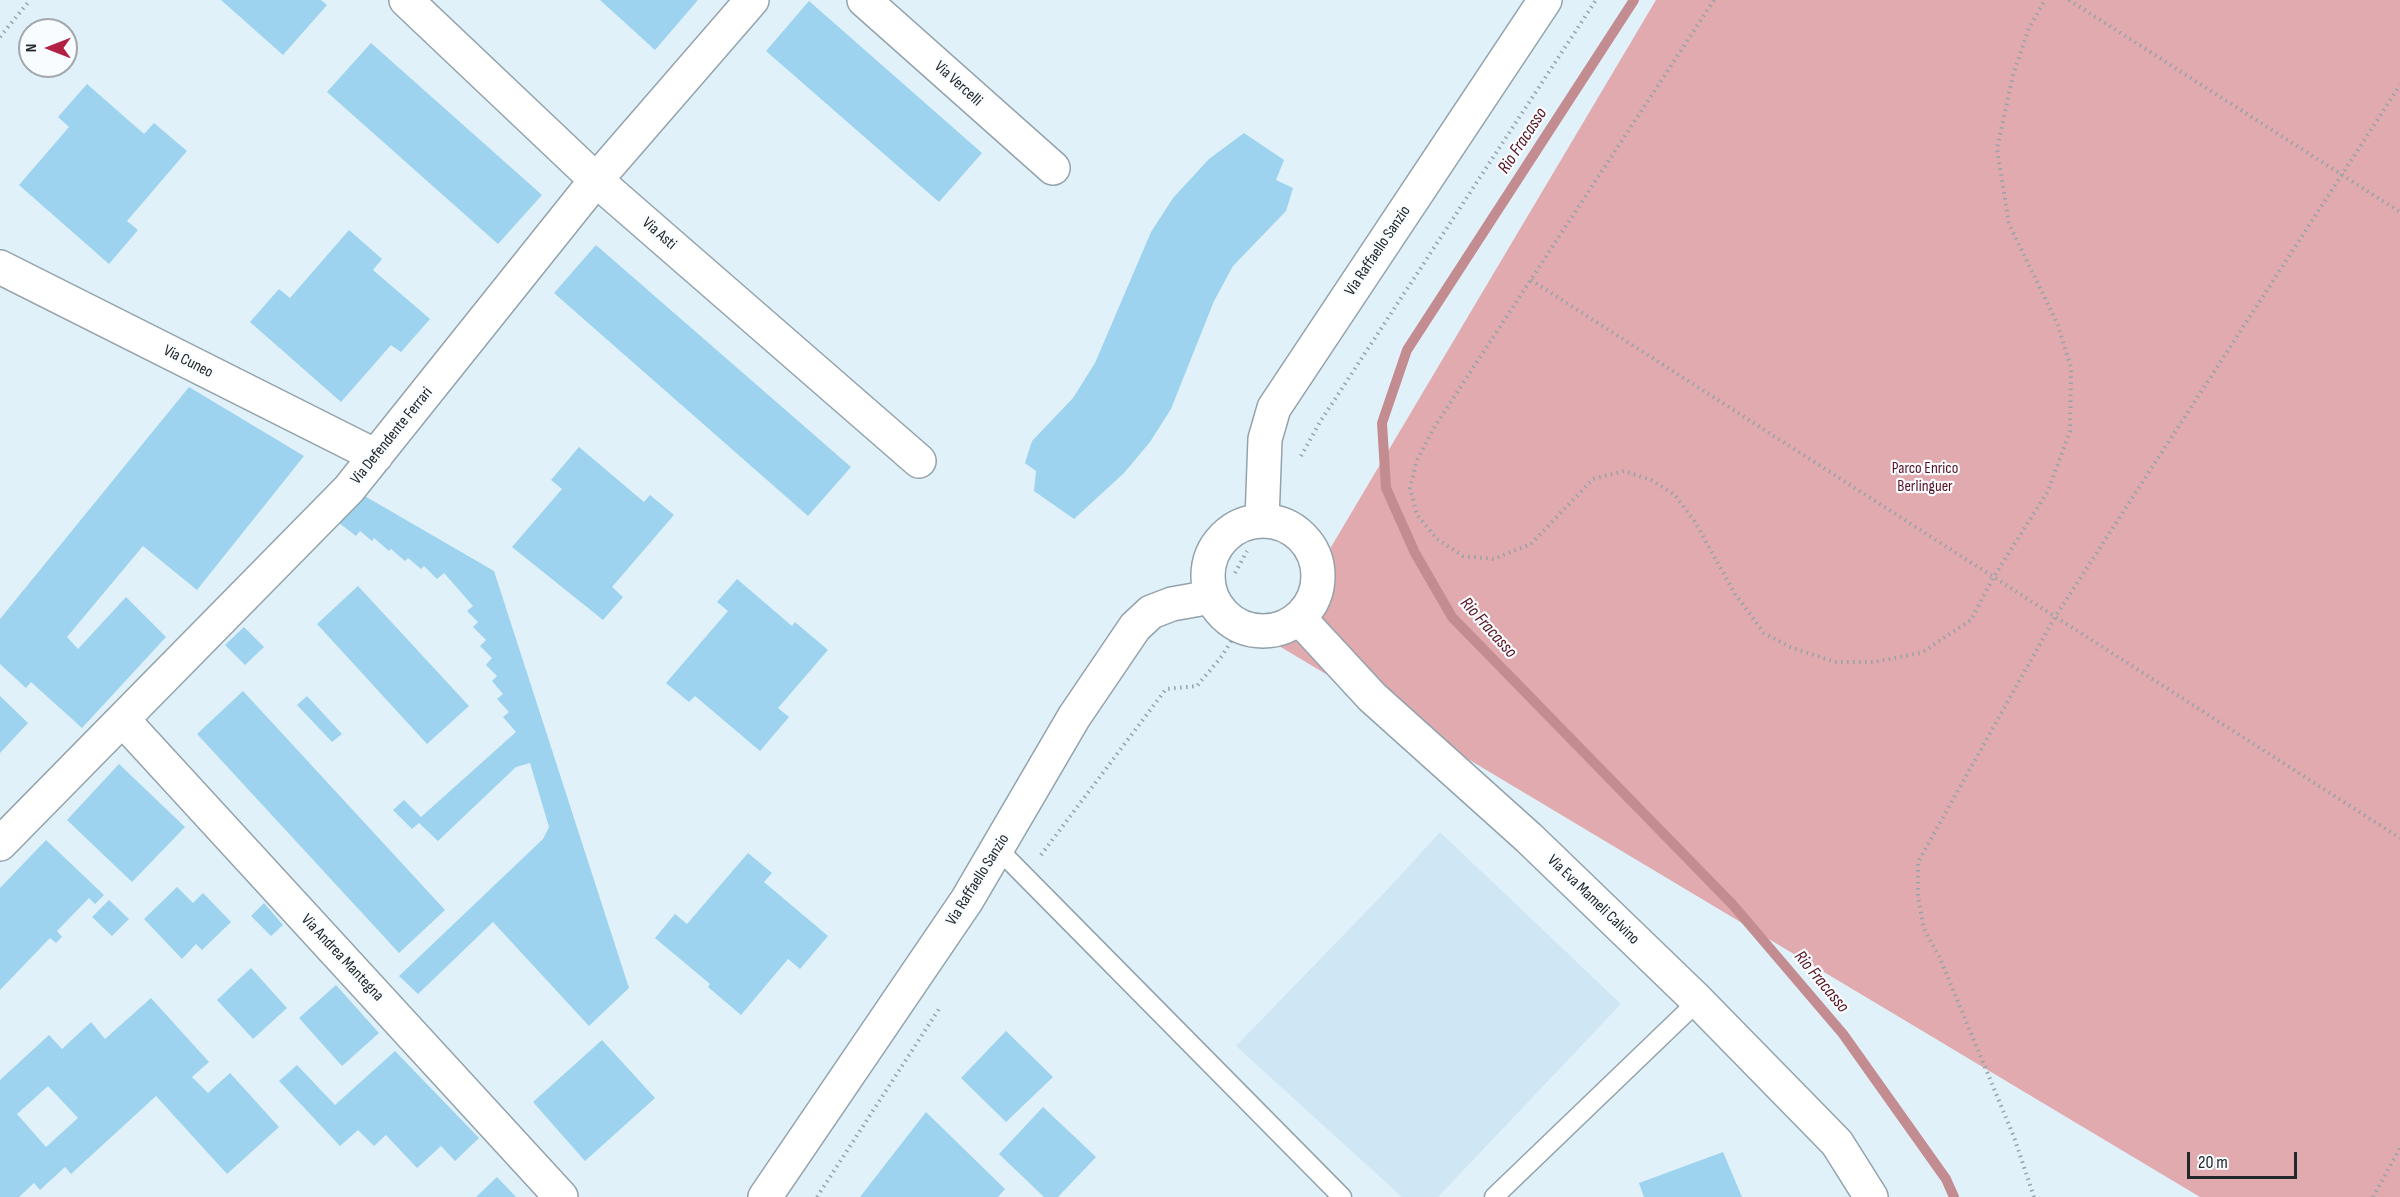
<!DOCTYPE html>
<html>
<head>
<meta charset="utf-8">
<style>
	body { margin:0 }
	#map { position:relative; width:2400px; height:1197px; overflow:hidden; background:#e1f1fa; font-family:"Sofia Sans Condensed",sans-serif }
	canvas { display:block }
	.north { position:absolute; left:18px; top:18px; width:60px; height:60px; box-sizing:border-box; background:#f9fcfe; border:2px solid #a3a7a9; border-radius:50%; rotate:270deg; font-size:16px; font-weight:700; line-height:24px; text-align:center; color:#21272a }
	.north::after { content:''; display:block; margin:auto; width:21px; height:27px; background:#b22044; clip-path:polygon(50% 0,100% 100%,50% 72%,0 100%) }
	.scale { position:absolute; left:2187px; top:1152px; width:110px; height:27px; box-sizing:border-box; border:3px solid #21272a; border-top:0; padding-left:8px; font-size:18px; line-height:21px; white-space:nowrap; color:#21272a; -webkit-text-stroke:4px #f9fcfe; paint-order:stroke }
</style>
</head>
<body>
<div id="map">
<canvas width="2400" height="1197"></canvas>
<div class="north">N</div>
<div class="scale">20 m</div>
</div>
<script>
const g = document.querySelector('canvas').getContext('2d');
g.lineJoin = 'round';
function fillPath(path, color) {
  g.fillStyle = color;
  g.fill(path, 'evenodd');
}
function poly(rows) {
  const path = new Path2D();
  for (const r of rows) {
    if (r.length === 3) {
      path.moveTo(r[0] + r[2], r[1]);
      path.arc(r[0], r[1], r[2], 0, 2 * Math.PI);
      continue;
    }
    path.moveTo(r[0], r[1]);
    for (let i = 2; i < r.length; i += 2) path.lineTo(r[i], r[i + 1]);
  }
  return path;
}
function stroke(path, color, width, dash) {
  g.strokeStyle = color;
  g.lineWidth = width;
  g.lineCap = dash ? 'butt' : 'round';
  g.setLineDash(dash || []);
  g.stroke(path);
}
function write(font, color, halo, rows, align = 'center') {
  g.font = font + ' "Sofia Sans Condensed",sans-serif';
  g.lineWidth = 4.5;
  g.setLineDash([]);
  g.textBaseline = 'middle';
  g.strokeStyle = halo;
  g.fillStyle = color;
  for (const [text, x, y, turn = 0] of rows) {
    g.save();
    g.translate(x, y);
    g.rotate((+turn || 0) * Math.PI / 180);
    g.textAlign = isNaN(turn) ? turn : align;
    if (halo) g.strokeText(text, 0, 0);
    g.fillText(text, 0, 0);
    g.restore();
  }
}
fillPath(poly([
	[1440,832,1621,1004,1438,1197,1402,1197,1236,1046,1388,889]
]), '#cfe7f4');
fillPath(poly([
	[1656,0,2400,0,2400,1197,2200,1197,1274,643]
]), '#e0aaae');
stroke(poly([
	[1634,0,1407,350,1382,423,1386,488,1415,553,1452,617,1733,905,1843,1034,1946,1179,1954,1197]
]), '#c38c90', 10);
fillPath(poly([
	[221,0,321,0,327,5,283,55],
	[600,0,698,0,655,50],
	[809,1,982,153,939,202,766,51],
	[371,43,542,195,498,244,327,92],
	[87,84,144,134,154,123,187,151,127,221,138,230,109,264,19,185,69,127,58,117],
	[1244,133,1284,160,1276,180,1293,188,1286,211,1233,266,1214,301,1171,409,1150,442,1124,473,1074,519,1034,491,1036,471,1025,463,1032,441,1073,398,1095,363,1151,232,1173,198,1209,159],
	[349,230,382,259,373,270,430,319,401,352,391,345,341,402,250,322,279,289,290,298],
	[596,245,851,467,808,516,554,293],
	[189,387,304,456,197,590,143,546,67,637,78,649,126,597,166,637,82,728,31,682,26,688,0,664,0,619],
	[579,447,644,502,650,495,674,515,612,587,623,597,603,620,512,547,562,489,551,480],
	[363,495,494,571,629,988,589,1026,493,922,418,994,399,976,543,839,549,827,530,763,516,767,438,841,419,823,412,829,393,810,404,800,421,817,516,732,503,717,509,712,497,699,503,694,492,681,497,676,486,665,492,658,480,646,486,640,473,627,478,622,467,611,473,606,444,573,437,579,424,566,421,569,408,558,405,561,391,549,389,551,374,538,372,541,360,531,356,536,339,523],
	[737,579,792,626,795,622,828,650,778,708,789,717,760,751,695,696,689,702,666,683,728,611,717,602],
	[358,586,469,706,427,744,317,624],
	[244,627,264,647,245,665,225,645],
	[243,691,445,910,399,953,197,734],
	[0,696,28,723,0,753],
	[307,696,342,734,332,742,297,705],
	[119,764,185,827,132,882,67,820],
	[46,840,104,895,95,904,89,898,57,931,62,937,56,943,50,938,0,990,0,888],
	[748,853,772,873,764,882,828,936,800,969,788,959,741,1015,708,987,710,984,655,938,675,914,687,924],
	[177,887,193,903,203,893,231,922,202,950,196,944,182,959,144,919],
	[109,900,129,919,112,936,92,917],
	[264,903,283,925,271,936,251,916],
	[251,968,287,1008,253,1039,217,1000],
	[336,985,379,1033,342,1066,299,1018],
	[151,998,209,1062,192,1077,208,1093,230,1073,279,1127,227,1174,156,1096,71,1174,65,1167,40,1190,34,1183,19,1197,0,1197,0,1080,49,1035,62,1049,91,1022,105,1039],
	[48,1086,78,1118,46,1147,17,1114],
	[1006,1031,1053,1077,1006,1122,961,1078],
	[602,1040,655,1098,585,1161,533,1102],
	[395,1051,479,1138,455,1161,441,1146,417,1168,386,1135,374,1146,358,1130,340,1146,279,1081,297,1065,335,1105],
	[1043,1107,1096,1157,1058,1197,1044,1197,999,1154],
	[926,1112,1005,1189,998,1197,860,1197],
	[1723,1152,1742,1197,1644,1197,1639,1183],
	[497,1177,516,1197,476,1197]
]), '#9dd3ee');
const lane = poly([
	[997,848,1342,1197],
	[1494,1197,1698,1001]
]);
const street = poly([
	[406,0,596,180,919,461],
	[864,0,1053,168],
	[0,267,376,456],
	[1299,618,1372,697,1529,838,1698,1001,1837,1143,1871,1197],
	[123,720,561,1197],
	[0,844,349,489,596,180,752,0]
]);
const secondary = poly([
	[1262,520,1265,439,1274,408,1545,0],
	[1263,576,55],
	[765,1197,967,900,1074,717,1135,627,1151,612,1172,604,1211,597]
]);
stroke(lane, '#93a3ab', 21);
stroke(street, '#93a3ab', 36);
stroke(secondary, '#93a3ab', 36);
stroke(poly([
	[1714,0,1435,426,1417,460,1410,488,1417,515,1437,539,1463,556,1494,559,1531,544,1593,479,1624,471,1651,480,1675,495,1695,522,1735,594,1764,633,1790,647,1835,662,1874,662,1921,653,1971,620,1993,578,2048,491,2070,431,2071,367,2057,323,2009,224,1997,149,2013,75,2029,28,2045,0],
	[2069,0,2400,212],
	[0,37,30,0],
	[1531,280,2400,838],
	[1301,456,1320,422,1596,0],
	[1235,573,1247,551],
	[1041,855,1166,689,1197,686,1222,656,1236,633,1237,622],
	[817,1197,939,1009],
	[2034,1197,2014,1137,1939,956,1924,929,1918,897,1918,862,2055,617,2400,85],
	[2373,1197,2400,1148]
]), '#97a3a9', 4, [1.5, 4.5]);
stroke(lane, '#fff', 18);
stroke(street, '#fff', 33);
stroke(secondary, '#fff', 33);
write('16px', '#21272a', '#f9fcfe', [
	["Via Vercelli",958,84,42],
	["Via Asti",659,234,41],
	["Via Raffaello Sanzio",1378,251,-56],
	["Via Cuneo",188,362,27],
	["Via Defendente Ferrari",392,436,-51],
	["Via Raffaello Sanzio",978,880,-58],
	["Via Eva Mameli Calvino",1593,900,44],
	["Via Andrea Mantegna",342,958,47]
]);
write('16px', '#561220', '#f9fcfe', [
	["Parco Enrico",1925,469],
	["Berlinguer",1925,487]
]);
write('italic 18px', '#561220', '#f9fcfe', [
	["Rio Fracasso",1523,141,-57],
	["Rio Fracasso",1488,628,48],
	["Rio Fracasso",1821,982,50]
]);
</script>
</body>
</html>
